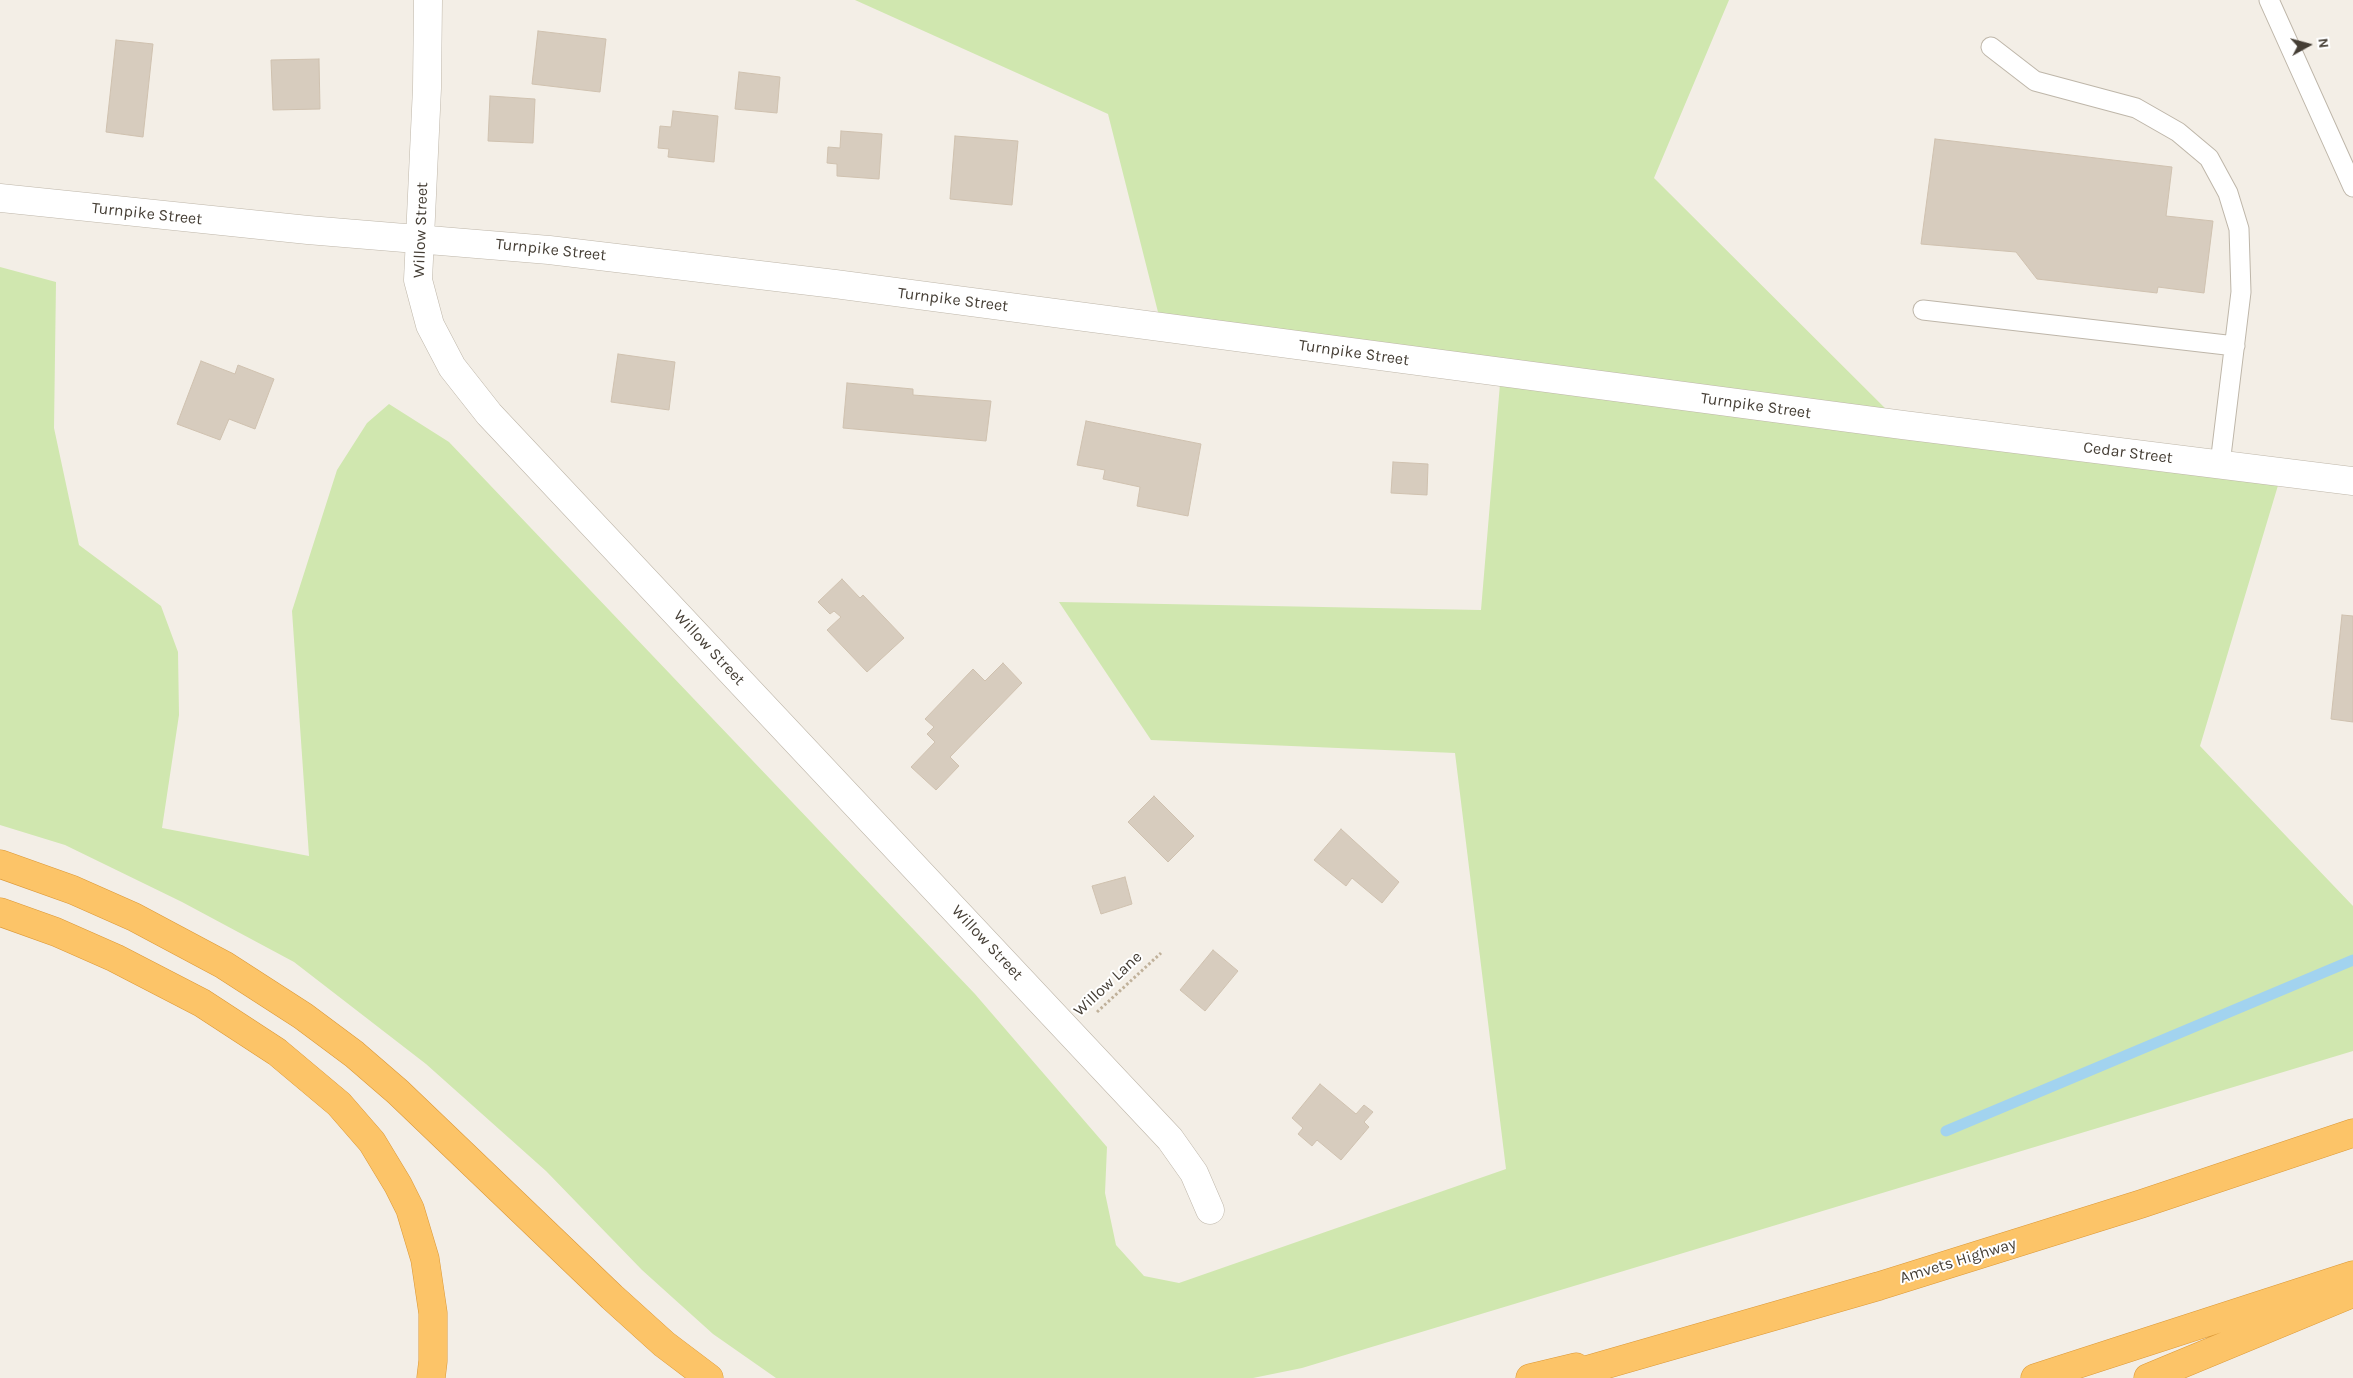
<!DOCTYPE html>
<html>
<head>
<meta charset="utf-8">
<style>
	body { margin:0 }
	#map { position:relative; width:2353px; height:1378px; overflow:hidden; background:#f3eee6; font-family:Karla,sans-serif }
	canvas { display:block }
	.north { position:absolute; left:2283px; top:20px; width:50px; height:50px; -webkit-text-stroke:4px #fff; paint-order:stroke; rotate:83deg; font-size:14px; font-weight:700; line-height:20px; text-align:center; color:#453e35 }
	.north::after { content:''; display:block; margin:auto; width:18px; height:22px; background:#453e35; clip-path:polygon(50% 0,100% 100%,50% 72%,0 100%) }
</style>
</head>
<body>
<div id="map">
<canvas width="2353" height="1378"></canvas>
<div class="north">N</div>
</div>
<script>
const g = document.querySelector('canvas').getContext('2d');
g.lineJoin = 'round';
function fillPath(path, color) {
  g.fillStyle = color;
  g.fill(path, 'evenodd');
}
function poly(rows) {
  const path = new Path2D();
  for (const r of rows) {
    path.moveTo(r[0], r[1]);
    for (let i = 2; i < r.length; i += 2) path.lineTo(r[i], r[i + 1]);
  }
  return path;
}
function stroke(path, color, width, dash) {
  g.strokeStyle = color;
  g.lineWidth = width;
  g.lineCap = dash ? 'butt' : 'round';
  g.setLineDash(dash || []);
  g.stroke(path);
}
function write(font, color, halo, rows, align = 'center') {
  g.font = font + ' Karla,sans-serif';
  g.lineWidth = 4;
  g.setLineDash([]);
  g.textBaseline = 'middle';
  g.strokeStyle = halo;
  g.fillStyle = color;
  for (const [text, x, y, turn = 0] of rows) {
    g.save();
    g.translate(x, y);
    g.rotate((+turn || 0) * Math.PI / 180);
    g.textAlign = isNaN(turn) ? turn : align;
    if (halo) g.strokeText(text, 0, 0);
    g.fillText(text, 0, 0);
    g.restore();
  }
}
fillPath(poly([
	[855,0,1729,0,1654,178,1902,425,2282,472,2200,746,2353,906,2353,1051,1302,1368,1253,1378,776,1378,713,1334,642,1270,546,1171,426,1064,294,962,182,902,65,845,0,825,0,267,56,282,54,428,79,545,161,606,178,652,179,715,162,828,309,856,292,611,337,470,367,423,389,404,449,442,975,994,1107,1147,1105,1193,1116,1245,1144,1276,1179,1283,1506,1169,1455,753,1151,740,1059,602,1481,610,1501,372,1162,328,1108,114]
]), '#d0e7af');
stroke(poly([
	[1946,1131,2353,960]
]), '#a2d3ef', 11);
const building = poly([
	[538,31,606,39,600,92,532,84,538,31],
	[116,40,153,44,143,137,106,132,116,40],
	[319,59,320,109,273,110,271,60,319,59],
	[739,72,780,77,777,113,735,109,739,72],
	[490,96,535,99,533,143,488,141,490,96],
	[673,111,718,116,714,162,668,157,669,149,658,148,660,126,671,127,673,111],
	[841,131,882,134,879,179,837,176,837,164,827,163,828,147,840,148,841,131],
	[955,136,1018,141,1012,205,950,199,955,136],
	[1935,139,2172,167,2166,216,2213,221,2204,293,2158,287,2157,293,2037,279,2016,252,1921,244,1935,139],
	[618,354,675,362,669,410,611,402,618,354],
	[201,361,235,374,238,365,274,379,255,429,229,419,220,440,177,424,201,361],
	[847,383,913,389,913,395,991,401,986,441,843,428,847,383],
	[1086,421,1201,444,1188,516,1137,506,1140,487,1103,479,1105,470,1077,465,1086,421],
	[1393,462,1428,464,1427,495,1391,493,1393,462],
	[842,579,860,598,863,595,904,638,867,672,827,630,841,617,834,611,830,614,818,602,842,579],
	[2342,615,2353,616,2353,722,2331,719,2342,615],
	[1003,663,1022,683,950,757,959,766,936,790,911,767,935,742,927,734,934,727,925,719,973,669,985,681,1003,663],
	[1154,796,1194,836,1168,862,1128,822,1154,796],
	[1341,829,1399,882,1382,903,1352,878,1346,886,1314,860,1341,829],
	[1125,877,1132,904,1101,914,1092,886,1125,877],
	[1213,950,1238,971,1205,1011,1180,990,1213,950],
	[1320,1084,1356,1114,1364,1105,1373,1112,1364,1122,1369,1127,1341,1160,1317,1140,1312,1146,1298,1134,1303,1128,1292,1118,1320,1084]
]);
fillPath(building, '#d7ccbe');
stroke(building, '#cfc1af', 1);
const lane = poly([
	[2269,0,2353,187],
	[1991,47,2035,81,2136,108,2178,132,2209,158,2228,193,2239,229,2241,292,2220,464],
	[1923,310,2235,346]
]);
const street = poly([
	[428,0,427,88,418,280,430,325,452,367,489,414,1170,1139,1194,1173,1210,1210],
	[0,198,308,230,549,250,835,284,1903,425,2353,481]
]);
const highway = poly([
	[0,864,73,890,134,917,224,965,303,1016,354,1054,398,1092,612,1297,664,1344,709,1378],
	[0,912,56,932,115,958,202,1003,277,1052,339,1104,372,1142,398,1185,410,1209,425,1259,433,1313,433,1361,431,1378],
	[1530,1378,1576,1367],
	[1559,1378,1879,1286,2141,1204,2353,1133],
	[2035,1378,2353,1275],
	[2148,1378,2353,1293]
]);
stroke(lane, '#beb6a9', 21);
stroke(street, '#beb6a9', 29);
stroke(highway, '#db9837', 29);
stroke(poly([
	[1097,1012,1161,953]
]), '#c0b19a', 3, [2.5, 2.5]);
stroke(lane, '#fff', 19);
stroke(street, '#fff', 28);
stroke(highway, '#fcc468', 28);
write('16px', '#453e35', '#fff', [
	["Turnpike Street",147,214,6],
	["Willow Street",421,230,-88],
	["Turnpike Street",551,250,6],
	["Turnpike Street",953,300,7],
	["Turnpike Street",1354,353,8],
	["Turnpike Street",1756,406,8],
	["Cedar Street",2128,453,7],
	["Willow Street",709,648,47],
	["Willow Street",987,943,47],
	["Willow Lane",1108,984,-43],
	["Amvets Highway",1958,1261,-17]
]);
</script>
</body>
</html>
